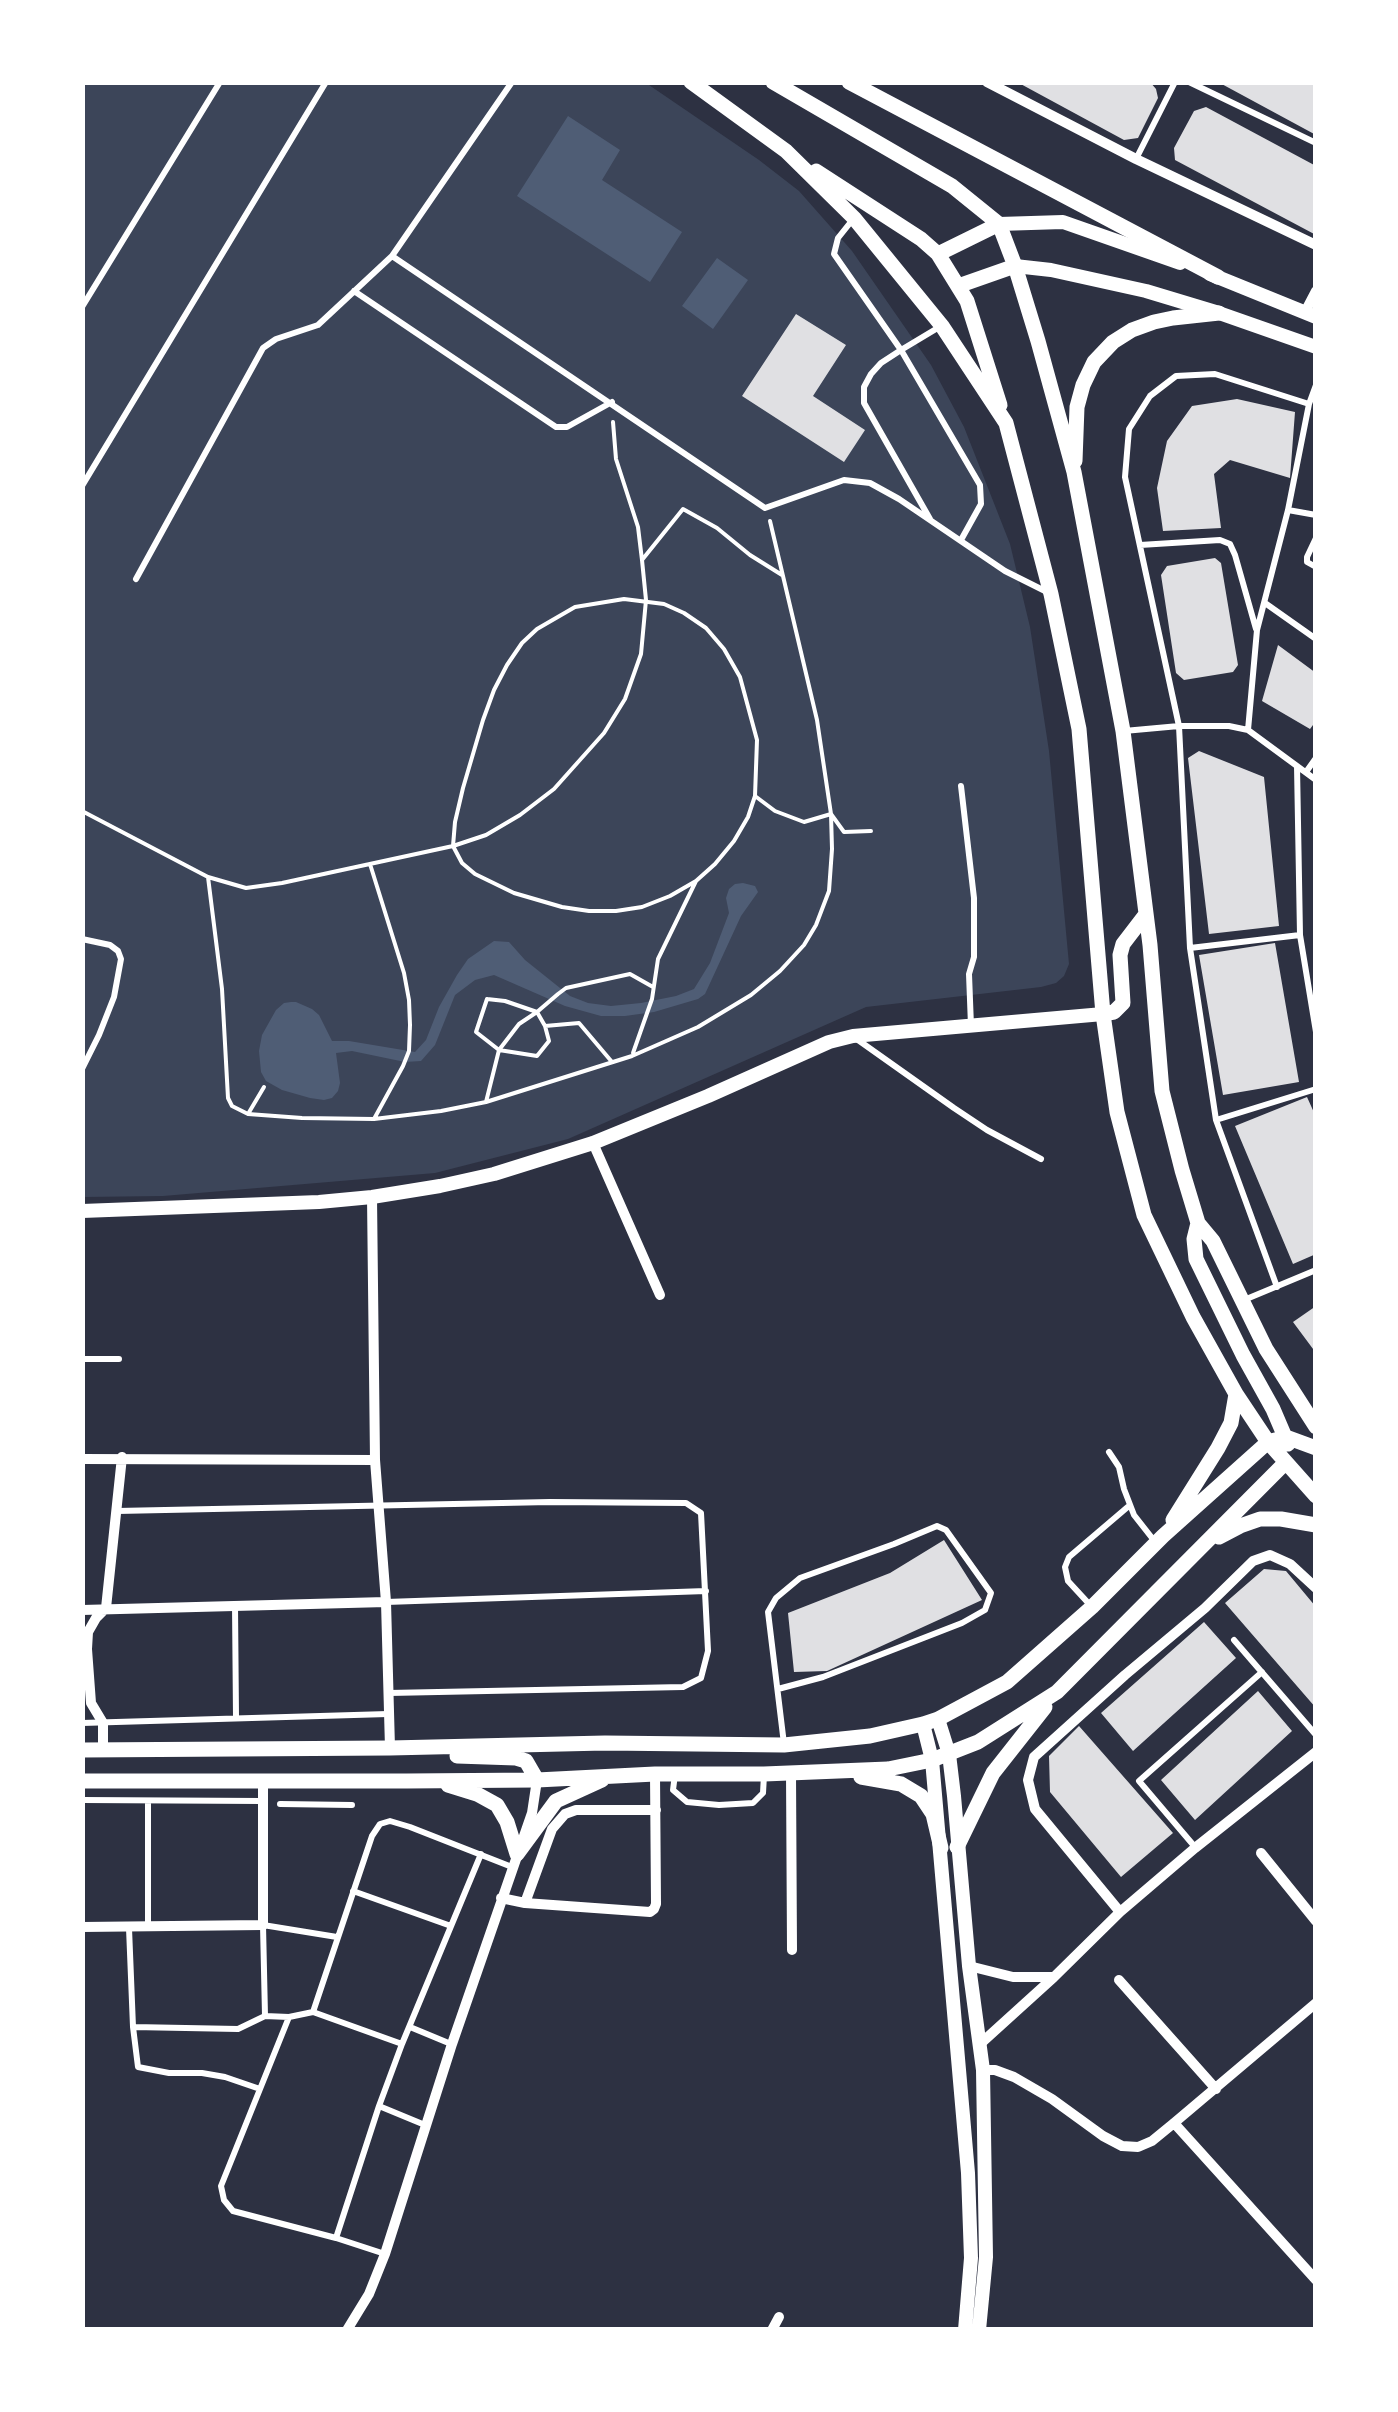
<!DOCTYPE html>
<html>
<head>
<meta charset="utf-8">
<style>
	body { margin:0 }
	#map { position:relative; width:1398px; height:2412px; overflow:hidden; background:#2d3142; font-family:Montserrat,sans-serif }
	canvas { display:block }
	.frame { position:absolute; inset:0; border:85px solid #fff; pointer-events:none }
</style>
</head>
<body>
<div id="map">
<canvas width="1398" height="2412"></canvas>
<div class="frame"></div>
</div>
<script>
const g = document.querySelector('canvas').getContext('2d');
g.lineJoin = 'round';
function fillPath(path, color) {
  g.fillStyle = color;
  g.fill(path, 'evenodd');
}
function poly(rows) {
  const path = new Path2D();
  for (const r of rows) {
    path.moveTo(r[0], r[1]);
    for (let i = 2; i < r.length; i += 2) path.lineTo(r[i], r[i + 1]);
  }
  return path;
}
function stroke(path, color, width, dash) {
  g.strokeStyle = color;
  g.lineWidth = width;
  g.lineCap = dash ? 'butt' : 'round';
  g.setLineDash(dash || []);
  g.stroke(path);
}
fillPath(poly([
	[82,83,646,83,759,160,799,191,852,251,931,365,964,427,1010,544,1030,627,1049,751,1069,964,1064,976,1056,983,1041,987,866,1007,568,1139,435,1173,163,1196,83,1197]
]), '#3c4559');
fillPath(poly([
	[568,116,620,150,602,180,682,232,650,282,517,196],
	[717,258,748,280,713,329,682,306],
	[743,883,755,886,758,892,741,916,705,994,698,999,654,1012,625,1016,601,1016,565,1006,494,975,475,980,455,995,435,1045,421,1061,405,1062,352,1051,336,1053,340,1083,338,1091,332,1098,324,1100,310,1098,282,1090,266,1081,261,1072,259,1051,262,1035,276,1010,284,1003,291,1002,296,1002,312,1009,319,1015,332,1041,349,1041,415,1052,426,1040,439,1007,457,975,468,959,494,941,509,942,525,960,570,996,588,1003,611,1006,641,1003,676,996,694,989,710,963,729,913,726,898,729,889,735,884]
]), '#4f5d75');
fillPath(poly([
	[1017,82,1150,82,1156,89,1158,98,1138,138,1124,140],
	[1218,82,1316,82,1316,135],
	[1206,107,1316,166,1316,235,1175,160,1174,148,1194,111],
	[796,314,846,345,813,396,865,430,844,462,742,396],
	[1237,399,1295,412,1290,478,1230,460,1214,474,1221,528,1163,531,1157,488,1167,441,1192,406],
	[1215,558,1221,563,1238,665,1233,672,1184,680,1176,673,1161,575,1167,566],
	[1278,645,1316,673,1316,721,1310,729,1262,701],
	[1199,751,1264,777,1279,926,1209,934,1188,758],
	[1275,943,1299,1082,1223,1095,1199,955],
	[1307,1097,1316,1117,1316,1254,1293,1264,1235,1126],
	[1316,1306,1316,1353,1293,1322],
	[944,1540,982,1600,827,1671,794,1672,788,1613,890,1573],
	[1264,1569,1286,1571,1316,1607,1316,1708,1225,1603],
	[1204,1622,1236,1658,1133,1751,1101,1713],
	[1258,1691,1292,1731,1195,1820,1161,1780],
	[1079,1726,1173,1833,1121,1877,1050,1792,1049,1756]
]), '#e0e0e3');
stroke(poly([
	[642,560,683,509,717,528,750,555,782,575],
	[624,599,664,604,684,613,706,628,724,649,740,677,757,740,755,796,748,817,734,841,715,864,696,881,670,896,642,907,616,911,589,911,562,907,514,893,475,874,462,863,453,846,455,822,463,788,483,720,494,690,507,665,522,643,537,629,575,607,624,599],
	[755,796,775,811,804,822,831,814,844,832,871,831],
	[82,811,208,877,246,888,282,883,453,846,486,835,520,815,554,789,604,733,625,699,641,654,646,600,642,560,638,527,616,459,613,422],
	[370,864,404,973,409,1000,410,1025,409,1051,403,1066,374,1119],
	[208,877,222,989,228,1098,232,1106,248,1114,302,1118,374,1119,441,1111,486,1102,632,1056,698,1027,751,995,780,971,804,945,816,925,829,891,832,849,831,814,817,720,770,521],
	[487,999,505,1001,537,1012,545,1026,549,1041,537,1056,499,1050,476,1032,487,999],
	[545,1026,579,1023,612,1062],
	[633,1053,652,999,658,959,696,881],
	[486,1102,499,1050,519,1024,537,1012,558,994,566,988,630,974,653,987],
	[248,1114,264,1087]
]), '#fff', 4);
stroke(poly([
	[1189,82,1316,143],
	[1136,159,1175,82],
	[854,218,838,238,834,254,901,350,881,363,871,374,864,387,864,403,930,519],
	[392,256,765,508,844,480,870,483,899,499,1005,571,1047,592],
	[354,291,556,427,567,427,612,402],
	[82,307,220,82],
	[941,326,901,350,980,485,981,504,961,540],
	[82,486,326,82],
	[1288,510,1316,515],
	[1316,538,1307,557,1307,562,1316,567],
	[1140,545,1220,540,1230,544,1235,555,1256,629],
	[136,579,263,348,276,339,318,325,392,256,512,82],
	[1265,603,1316,639],
	[1248,730,1257,630,1288,510,1309,404,1316,385],
	[1124,731,1179,726,1229,726,1248,730,1316,780],
	[1297,766,1300,935,1316,1032],
	[1306,772,1316,758],
	[961,786,974,898,974,957,969,974,971,1026],
	[82,939,110,945,118,951,121,959,114,997,99,1035,82,1069],
	[1190,948,1300,935],
	[858,1040,954,1108,987,1130,1041,1159],
	[1216,1120,1316,1089],
	[1277,1287,1216,1120,1190,948,1179,726,1125,477,1129,429,1150,396,1176,376,1215,374,1309,404],
	[1244,1300,1316,1270],
	[82,1359,119,1359],
	[1109,1452,1119,1467,1124,1489,1134,1515,1156,1543],
	[117,1511,550,1502,686,1503,701,1513,708,1651,701,1678,683,1687,389,1693],
	[386,1602,706,1591],
	[235,1605,236,1717],
	[1091,1606,1068,1581,1065,1567,1069,1557,1130,1505],
	[1234,1640,1316,1735],
	[778,1689,823,1677,962,1623,985,1610,991,1593,946,1530,937,1526,894,1544,800,1578,776,1598,768,1612,784,1744],
	[82,1723,388,1714],
	[675,1774,673,1790,687,1802,719,1805,753,1803,763,1793,764,1775],
	[82,1800,262,1801],
	[148,1802,148,1925],
	[280,1804,352,1805],
	[1195,1847,1139,1781,1262,1672],
	[353,1891,451,1926],
	[129,1928,133,2027,138,2067,169,2073,202,2073,225,2077,260,2089],
	[313,2012,372,1836,380,1824,390,1821,410,1827,512,1867],
	[265,2016,263,1925,337,1937],
	[289,2017,221,2186,224,2200,233,2211,336,2238,385,2254],
	[133,2027,238,2029,265,2016,289,2017,313,2012,402,2044],
	[410,2027,451,2044],
	[379,2106,425,2125],
	[336,2238,379,2106,402,2044,481,1854]
]), '#fff', 6);
stroke(poly([
	[987,82,1136,159,1316,245],
	[1305,312,1316,291],
	[593,1143,660,1295],
	[372,1197,375,1460,386,1602,390,1748],
	[82,1459,375,1460],
	[82,1610,386,1602],
	[103,1750,103,1723,91,1703,87,1649,88,1632,96,1618,106,1608,122,1457],
	[791,1773,792,1950],
	[1261,1853,1316,1921],
	[501,1898,525,1903,650,1912,654,1909,656,1904,655,1774],
	[525,1903,552,1829,565,1814,576,1810,656,1810],
	[1120,1912,1035,1809,1028,1780,1034,1757,1125,1675,1205,1608,1253,1561,1270,1555,1290,1564,1316,1588],
	[82,1927,263,1925,263,1782],
	[969,1966,1013,1977,1054,1977],
	[1119,1980,1216,2089],
	[979,2045,1054,1977,1120,1912,1195,1848,1316,1752],
	[983,2070,995,2070,1014,2077,1052,2099,1103,2136,1122,2146,1138,2147,1152,2141,1174,2123,1316,2003],
	[1174,2123,1316,2280],
	[347,2330,369,2294,385,2254,452,2044,532,1813,537,1780],
	[772,2330,779,2317]
]), '#fff', 10);
stroke(poly([
	[999,224,1063,222,1180,263],
	[1015,266,1051,270,1146,291,1219,313,1316,347],
	[1210,274,1316,317],
	[82,1211,319,1202,372,1197,440,1186,494,1174,593,1143,708,1096,829,1042,853,1036,1103,1014],
	[938,1719,949,1754,954,1796,969,1966,983,2070,986,2257,979,2330],
	[923,1724,932,1760,968,2173,971,2258,965,2330]
]), '#fff', 14);
stroke(poly([
	[691,82,786,151,854,218,942,326,1006,423,1051,594,1079,729,1103,1014,1117,1112,1144,1215,1193,1317,1236,1394,1268,1442,1316,1496],
	[773,82,952,186,999,224,1015,266,1038,341,1074,472,1123,731,1150,945,1162,1091,1182,1170,1198,1223,1213,1241,1266,1349,1316,1427],
	[849,82,1218,277],
	[816,171,921,239,938,254,967,301,1000,405],
	[938,254,999,224],
	[958,286,1015,266],
	[1075,461,1077,407,1083,385,1094,362,1113,342,1132,330,1154,322,1173,318,1219,313],
	[1103,1014,1114,1012,1123,1003,1120,955,1123,944,1146,914],
	[1198,1223,1194,1239,1196,1259,1243,1355,1273,1409,1288,1444],
	[1173,1520,1218,1448,1231,1423,1236,1394],
	[1219,1537,1240,1526,1260,1519,1281,1519,1316,1525],
	[82,1750,390,1748,605,1743,784,1745,870,1736,923,1724,938,1719,1007,1682,1092,1607,1163,1536,1268,1442,1286,1437,1316,1448],
	[457,1756,516,1758,526,1761,537,1780],
	[861,1777,901,1784,921,1796,933,1814,941,1848],
	[82,1781,407,1781,537,1780,655,1774,764,1774,888,1769,932,1760,978,1742,1057,1692,1285,1463],
	[448,1785,477,1794,497,1805,507,1822,517,1854],
	[957,1847,993,1773,1045,1707],
	[517,1854,556,1801,602,1780]
]), '#fff', 15);
</script>
</body>
</html>
